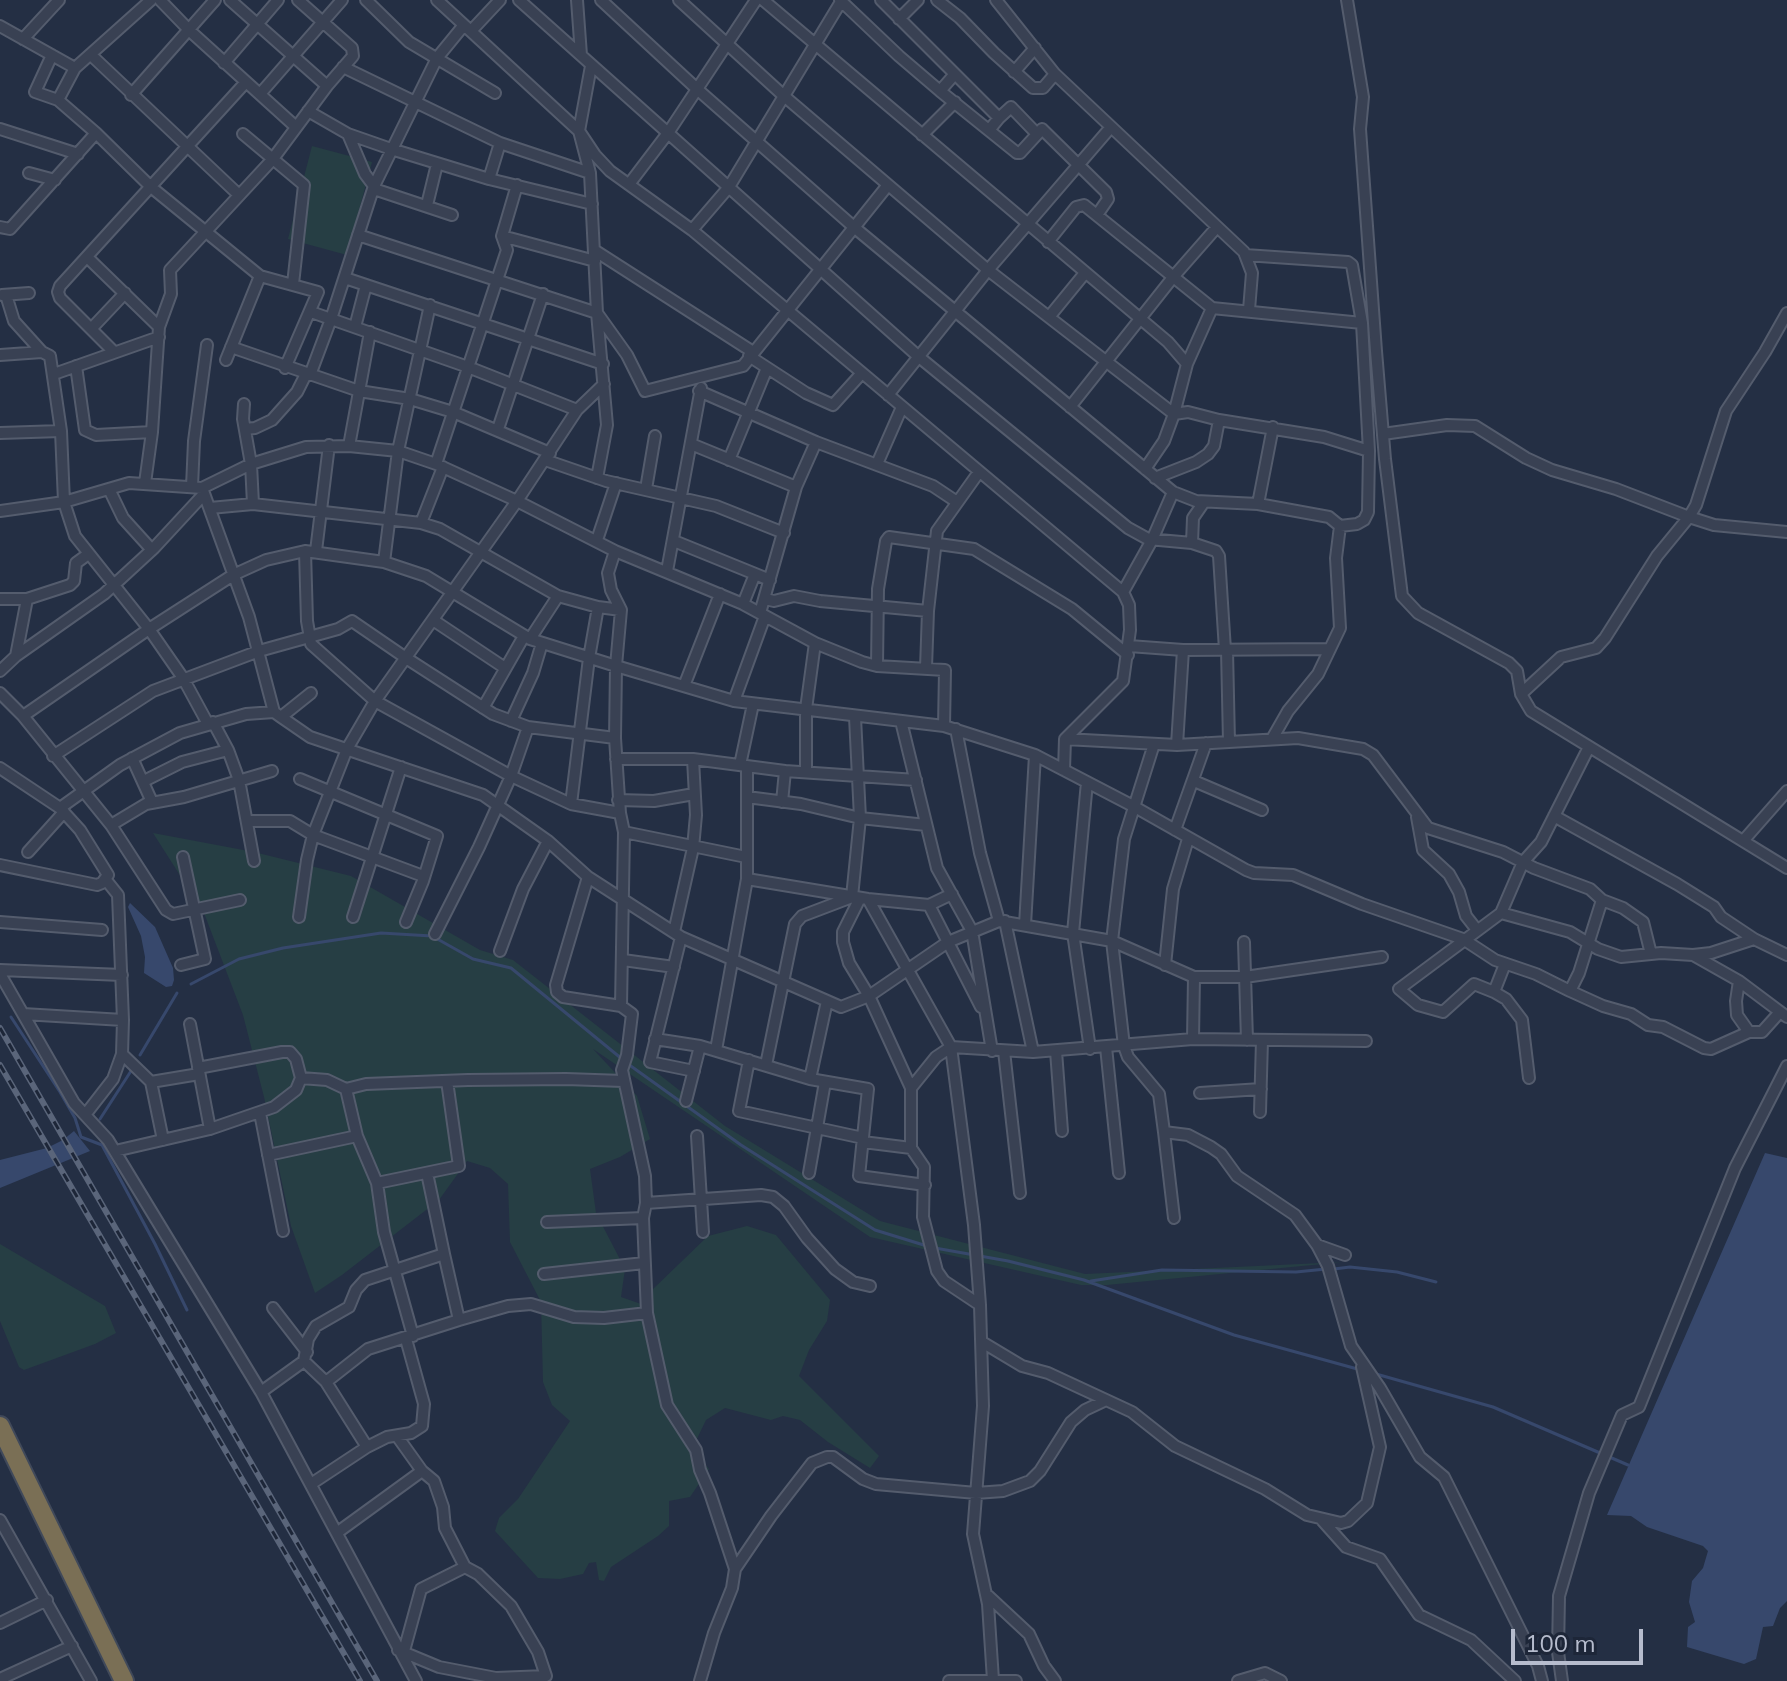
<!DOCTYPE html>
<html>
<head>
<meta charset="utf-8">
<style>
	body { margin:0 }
	#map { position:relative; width:1787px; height:1681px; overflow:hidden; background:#242f44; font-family:Mulish,sans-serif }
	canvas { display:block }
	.scale { position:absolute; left:1511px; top:1629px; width:132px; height:36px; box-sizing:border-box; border:4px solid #b6bccd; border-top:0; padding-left:10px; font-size:24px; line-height:28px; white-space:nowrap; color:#b6bccd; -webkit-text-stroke:6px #1d2638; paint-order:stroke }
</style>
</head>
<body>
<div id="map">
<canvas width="1787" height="1681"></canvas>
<div class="scale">100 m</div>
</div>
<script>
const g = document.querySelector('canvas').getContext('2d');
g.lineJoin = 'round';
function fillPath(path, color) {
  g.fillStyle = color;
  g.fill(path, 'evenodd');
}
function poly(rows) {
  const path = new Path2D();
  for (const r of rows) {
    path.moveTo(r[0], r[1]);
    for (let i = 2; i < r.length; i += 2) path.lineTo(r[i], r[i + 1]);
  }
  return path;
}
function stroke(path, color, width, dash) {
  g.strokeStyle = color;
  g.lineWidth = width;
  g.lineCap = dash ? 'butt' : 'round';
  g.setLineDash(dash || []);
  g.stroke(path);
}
fillPath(poly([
	[312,146,372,162,347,255,288,239],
	[153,833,254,852,351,876,480,950,513,960,725,1126,880,1221,1085,1274,1343,1262,1107,1285,1081,1285,870,1237,593,1049,637,1096,650,1139,620,1157,590,1169,596,1213,625,1269,621,1297,644,1305,652,1290,708,1236,747,1226,776,1235,830,1300,827,1321,809,1350,799,1376,879,1456,870,1468,828,1442,800,1420,783,1416,771,1420,725,1408,706,1420,692,1449,709,1469,690,1497,669,1501,669,1526,658,1536,611,1567,604,1581,599,1580,596,1562,589,1563,583,1574,560,1579,538,1578,495,1531,499,1518,518,1499,570,1421,552,1405,543,1382,541,1302,510,1242,508,1184,490,1168,467,1161,439,1200,342,1275,315,1293,291,1226,264,1097,243,1015,204,913],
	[0,1244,105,1306,116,1333,95,1344,24,1370,19,1367,0,1321]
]), '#263e44');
fillPath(poly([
	[130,903,155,927,173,968,174,980,172,986,166,987,144,973,145,957,141,936,128,907],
	[74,1131,90,1151,0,1188,0,1160,47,1148,63,1140],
	[1765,1153,1787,1158,1787,1601,1780,1608,1773,1626,1763,1627,1756,1659,1744,1664,1687,1647,1688,1627,1695,1622,1689,1602,1692,1581,1703,1568,1708,1551,1703,1546,1647,1527,1631,1516,1607,1515]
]), '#37486c');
stroke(poly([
	[191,984,239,959,283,948,381,933,432,936,473,959,511,968,622,1059],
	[11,1017,60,1092,75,1118,81,1137,102,1145,155,1244,187,1310],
	[140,1055,177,993],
	[628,1064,741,1145,875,1230,927,1246],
	[100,1119,131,1071],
	[935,1248,1008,1261,1084,1280,1234,1335,1361,1370],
	[1334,1269,1350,1267,1397,1272,1436,1282],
	[1091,1281,1162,1270,1296,1272,1326,1269],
	[1376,1374,1493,1407,1628,1465]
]), '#37486c', 3);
const street = poly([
	[160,0,190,31,296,127],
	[230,0,327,86],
	[366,0,409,42,495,93],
	[437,0,579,131,595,155,610,171,692,230,1123,592],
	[519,0,919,357,1128,528,1148,539,1192,543,1216,551,1219,556,1225,650],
	[577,0,581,55],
	[601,0,697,89,855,228,1173,492,1196,501,1258,504,1329,517,1340,526,1357,524,1364,520,1368,512,1369,451,1362,323,1212,308],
	[679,0,784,96,988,270,1174,414,1188,412,1219,420],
	[763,0,1168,342,1187,364,1174,414,1164,441,1145,469],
	[840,0,899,56,940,91,954,75],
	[881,0,999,118,990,129],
	[937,0,960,18,994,53,1033,88,1043,88,1055,74],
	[996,0,1055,74,1244,252,1252,273,1249,310],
	[1347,0,1363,97,1360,129,1376,351,1385,459,1402,596,1418,613,1509,663,1517,671,1521,694,1531,711,1787,868],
	[899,19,918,0],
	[0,26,75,68],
	[471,31,500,0],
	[23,39,59,0],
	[52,55,35,92,58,100,96,133,151,187,260,276,318,292,285,368],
	[91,55,239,195],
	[224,63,278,0],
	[591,66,579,131,590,173,597,313,607,425,597,478],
	[343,67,500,143,590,173],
	[1014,72,1035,48],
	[940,91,1017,153,1020,153,1042,129,1106,192,1108,199,1097,215],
	[260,94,342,0],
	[131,95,215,0],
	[58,100,75,68,151,0],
	[308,111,348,134,391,149,489,179,592,204],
	[999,118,1011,107,1037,134],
	[0,129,78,154],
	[243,134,304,185,293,284],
	[348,134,365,174,377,190,452,215],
	[922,135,955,102],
	[29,173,55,180],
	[489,179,500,143],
	[630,183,668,133,756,0],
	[427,205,437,164],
	[0,227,10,229,96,133],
	[692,230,729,187,842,0],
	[358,235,597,313,627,355,645,391,743,366,888,185],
	[502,236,595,261],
	[1048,242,1076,207,1084,205,1212,308,1187,364],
	[594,250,753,352],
	[1245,255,1348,262,1352,265,1362,323],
	[87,257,159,327],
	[345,278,603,364],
	[2,295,29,293],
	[6,295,14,321,42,352],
	[311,312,468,367,577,410],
	[1049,317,1085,273],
	[355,327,366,285],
	[92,328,125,293],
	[231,347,359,391,410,399,453,412,550,453],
	[114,352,60,298,58,292,60,286,246,82],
	[0,355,42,352,50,356,61,431,64,502,75,536,149,629,183,678,208,724],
	[749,356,806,393,833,405,862,373],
	[226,360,260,276],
	[76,366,85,430,96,435,152,432],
	[54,374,159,337],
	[310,375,331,319,374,186,437,58,464,25],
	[699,391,816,442,933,486,957,502],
	[888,395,988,270,1111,127],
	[244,404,243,419,251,464,253,504],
	[1070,407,1174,276,1217,227],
	[245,429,255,428,272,420,297,392,306,374],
	[498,429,543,294],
	[0,433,61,431],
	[1383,434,1447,425,1475,426,1526,458,1552,470,1616,489,1689,517,1714,525,1787,532],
	[691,444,796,487],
	[349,446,370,332],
	[545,460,606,481,716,506,784,533],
	[729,460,767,368],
	[436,464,507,250,502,236,517,185],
	[877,464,902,407],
	[1155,478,1196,462,1208,454,1214,446,1219,420,1324,437,1369,451],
	[145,483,152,432,159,327,171,294,170,270,272,160,327,86,353,56,352,48,298,0],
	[192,487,194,441,207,345],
	[202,488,249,617,274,712,281,717,310,737,483,795,548,841,588,877,681,937,841,1007,869,996,948,942,999,921,1112,941,1194,977,1245,977,1382,957],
	[109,489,123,518,152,550],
	[646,489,655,436],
	[1258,504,1273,427],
	[210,508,253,504,421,523,440,529,558,596,598,607,621,610],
	[0,511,64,502,129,483,202,488,251,464,306,447,349,446,398,451,436,464,517,501,615,551,743,604,815,643,862,662,877,666,945,670,944,726],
	[421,523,443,467],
	[597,540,616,483],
	[674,541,770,580],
	[1192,543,1193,518,1204,502],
	[305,551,307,621,311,644,375,701,511,776,571,804,620,813],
	[316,551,329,445],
	[615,551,608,573,611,590,621,610,616,666,615,738,620,813,624,832,621,1006],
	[384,562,398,451,430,305],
	[667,571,701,388],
	[0,599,27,599,70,585,74,581,76,563,87,555],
	[765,599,774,601,794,596,820,601,928,611],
	[743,604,755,574],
	[760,613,796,487,816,442],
	[433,620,505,668],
	[530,639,558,596],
	[1129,646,1183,650,1330,649],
	[1227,650,1229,742],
	[16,656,27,599],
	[877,666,878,589,886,541,889,537,974,549,1072,609,1128,655],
	[926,668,928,611,937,531,979,472],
	[0,671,16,656,104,594,154,548,204,494],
	[684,686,720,594],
	[0,693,23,716,111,825,166,910,173,914,240,900],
	[1521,694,1561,657,1596,648,1605,638,1657,556,1689,517,1696,505,1726,411,1765,352,1787,313],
	[734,701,765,616],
	[483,708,524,636],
	[23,716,149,629,233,575,266,560,305,551,384,562,426,576,530,639,616,666,734,701,944,726,1035,755,1133,806,1246,870,1254,873,1293,875,1362,904,1463,939,1495,960,1536,974,1570,991,1579,973,1602,900,1590,889,1534,868,1503,852,1428,828,1373,755,1363,749,1298,738,1177,745,1065,739],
	[281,717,311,693],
	[511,721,533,673,542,643],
	[901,721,937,868,972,931,992,1051],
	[213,722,228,750,239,780,254,861],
	[956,729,980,853,999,921],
	[1272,739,1288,711,1318,674,1340,628,1336,558,1340,526],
	[1154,744,1124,839,1112,941,1124,1046,1128,1057,1159,1094,1164,1132,1188,1135,1211,1147,1221,1154,1237,1176,1295,1215,1317,1245,1328,1266,1351,1346,1380,1388,1420,1457,1444,1477,1538,1666,1542,1681],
	[1177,745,1183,650],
	[53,756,153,691,259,651,338,629,352,621,406,658,493,714,528,727,615,738],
	[132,758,152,802],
	[616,759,693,759,785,771,782,802],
	[740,765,753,704],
	[0,768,60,808,80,830,108,875,102,883,97,885,0,865],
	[1064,770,1065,739,1123,681,1130,630,1129,605,1123,592,1152,540,1173,492],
	[785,771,916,780],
	[806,772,806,709,815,643],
	[300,779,437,836,423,881,406,922],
	[144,781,182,762,228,750],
	[1194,781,1262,810],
	[1087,782,1073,933,1090,1049],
	[747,797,801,804,860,818,926,825],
	[618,800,654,801,694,794],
	[571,804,589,658,598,607],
	[60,808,120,765,180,733,246,714,274,712],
	[1554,816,1677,884,1714,907,1721,917,1754,939],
	[1417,817,1423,850,1449,874,1459,892,1466,916,1477,930],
	[248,821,290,821,313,835,423,876],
	[111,825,146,804,184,797,272,771],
	[1175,830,1206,743],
	[624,832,746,857],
	[1743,841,1787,791],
	[28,852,64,812],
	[588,877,556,985,557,992,563,997,621,1006,632,1014,627,1055,622,1070,645,1176,646,1203,761,1195,773,1197,784,1206,807,1238,835,1269,853,1282,870,1286],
	[747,879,868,899,929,905,952,894],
	[860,898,843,932,843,942,849,963,869,996,911,1088],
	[868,899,951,1047,974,1225,980,1305],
	[1602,900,1623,908,1643,922,1651,954],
	[929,905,981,1007],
	[1501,913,1570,932,1598,949,1621,957,1661,953,1693,955,1711,953,1754,939,1787,955],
	[299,917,307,860,313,835,347,749,375,701,517,501,577,410,604,384],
	[353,917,401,767],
	[1005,921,1033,1052],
	[0,922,102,930],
	[1025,925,1035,755],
	[674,932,693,848,696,815,693,759],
	[435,934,479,847,511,776,528,727],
	[681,937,650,1062,694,1071],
	[1244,942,1247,1040],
	[500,951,523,889,548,841],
	[1693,955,1739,981,1787,1017],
	[623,960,674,967],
	[1505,964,1494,992,1506,999,1522,1020,1529,1078],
	[181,965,205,959,183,857],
	[1165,965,1173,889,1188,839],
	[0,970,122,975],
	[0,974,74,1103,108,1140,261,1392,416,1681],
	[1739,981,1736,1001,1737,1015,1749,1032],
	[1570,991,1603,1006,1631,1014,1648,1025,1663,1027,1704,1048,1711,1049,1749,1032,1762,1032,1780,1012],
	[1494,992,1474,984,1443,1012,1418,1005,1399,989,1501,913,1523,862,1541,842,1589,747],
	[23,1014,123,1020],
	[190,1024,210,1129],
	[655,1039,700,1046,810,1079,868,1089,859,1176,925,1185],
	[1193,1039,1194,977],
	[1106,1047,1119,1173],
	[716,1050,747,879,747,767],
	[1004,1051,1020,1193],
	[1056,1051,1062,1131],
	[122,1054,151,1082,199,1074],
	[749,1060,739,1111,863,1138],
	[766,1065,795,924,802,916,852,897,860,818,855,717],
	[301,1078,327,1080,346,1089,357,1136,377,1183,384,1232,413,1336],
	[810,1079,827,1001],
	[151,1082,163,1140],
	[346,1089,366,1084,468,1080,566,1079,623,1081],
	[1200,1093,1261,1089],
	[686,1101,700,1046],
	[1260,1112,1262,1040],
	[260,1113,283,1231],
	[85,1115,113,1079,122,1054,123,1020,118,895,106,880],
	[1164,1132,1174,1218],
	[697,1136,703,1232],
	[863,1142,911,1148],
	[115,1151,210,1129,274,1107,296,1090,301,1078,296,1059,290,1052,282,1052,198,1068],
	[268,1155,357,1136],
	[427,1173,444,1254],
	[809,1173,825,1082],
	[377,1183,459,1166,447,1081],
	[646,1203,643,1218,647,1313,667,1405,696,1450,700,1470,710,1493,735,1569],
	[547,1222,643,1218],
	[1317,1245,1345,1255],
	[544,1274,644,1263],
	[273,1308,307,1352],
	[982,1342,1022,1366,1048,1373,1132,1412,1175,1446,1265,1489,1307,1515,1341,1523,1348,1521,1367,1503,1380,1447,1362,1367],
	[304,1361,326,1382,367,1447,311,1484],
	[326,1382,368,1349,459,1320],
	[261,1392,304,1361,308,1339,316,1326,349,1307,356,1290,365,1280,444,1254,459,1320,508,1306,531,1304,574,1317,604,1318,647,1313],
	[397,1436,422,1471,434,1481,443,1507,445,1528,465,1567,478,1574,511,1606,538,1652,546,1676,496,1678,439,1667,398,1650],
	[367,1447,387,1437,411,1433,422,1426,424,1404,406,1339],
	[1321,1519,1346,1547,1380,1559,1419,1615,1471,1640,1515,1681],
	[0,1520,91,1681],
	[338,1532,422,1471],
	[986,1594,1029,1634,1044,1666,1055,1681],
	[0,1623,47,1600],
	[404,1651,421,1589,465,1567],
	[0,1679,72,1646],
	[993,1680,988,1604,973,1534,983,1406,980,1305,944,1281,937,1271,923,1217,924,1167,911,1148,911,1088,936,1057,951,1047,1033,1052,1193,1039,1366,1041],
	[700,1681,714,1633,732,1588,735,1569,771,1516,812,1463,827,1457,833,1457,863,1479,876,1484,976,1493,1003,1491,1030,1481,1040,1471,1071,1422,1085,1410,1104,1401],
	[949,1681,1016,1681],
	[1238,1681,1265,1673,1281,1681],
	[1562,1681,1558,1652,1559,1596,1589,1493,1622,1415,1639,1407,1735,1168,1787,1066]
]);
const highway = poly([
	[0,1426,124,1681]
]);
stroke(street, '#545c6d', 14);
stroke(highway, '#40495a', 22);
stroke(street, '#394153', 10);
stroke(highway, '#7a6f55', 18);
const rail = poly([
	[0,1028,377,1681],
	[0,1065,360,1681]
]);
stroke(rail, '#5a657a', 6);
stroke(rail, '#1d2638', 3, [9]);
</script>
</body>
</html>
